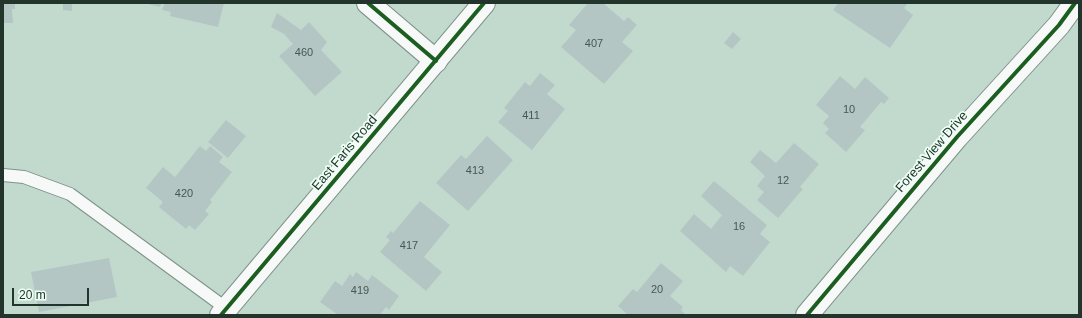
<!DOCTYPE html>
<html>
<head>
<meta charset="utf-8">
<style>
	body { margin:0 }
	#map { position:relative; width:1082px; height:318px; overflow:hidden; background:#c2dace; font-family:Helvetica,sans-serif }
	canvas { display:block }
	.frame { position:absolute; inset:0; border:4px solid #23342c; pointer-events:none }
	.scale { position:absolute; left:12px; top:288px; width:77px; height:18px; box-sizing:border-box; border:2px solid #23342c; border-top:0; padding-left:5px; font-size:12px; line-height:14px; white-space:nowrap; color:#23342c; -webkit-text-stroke:3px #edfef5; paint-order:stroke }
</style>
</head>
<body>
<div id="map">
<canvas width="1082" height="318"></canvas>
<div class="frame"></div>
<div class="scale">20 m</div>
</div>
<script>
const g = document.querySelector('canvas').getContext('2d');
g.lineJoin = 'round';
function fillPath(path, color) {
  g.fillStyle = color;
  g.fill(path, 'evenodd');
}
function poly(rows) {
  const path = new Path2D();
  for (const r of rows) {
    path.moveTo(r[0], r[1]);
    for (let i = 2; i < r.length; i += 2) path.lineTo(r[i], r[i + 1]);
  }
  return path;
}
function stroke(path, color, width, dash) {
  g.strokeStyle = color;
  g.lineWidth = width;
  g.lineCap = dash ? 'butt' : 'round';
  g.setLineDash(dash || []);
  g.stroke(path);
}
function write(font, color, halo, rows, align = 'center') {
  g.font = font + ' Helvetica,sans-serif';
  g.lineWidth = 3.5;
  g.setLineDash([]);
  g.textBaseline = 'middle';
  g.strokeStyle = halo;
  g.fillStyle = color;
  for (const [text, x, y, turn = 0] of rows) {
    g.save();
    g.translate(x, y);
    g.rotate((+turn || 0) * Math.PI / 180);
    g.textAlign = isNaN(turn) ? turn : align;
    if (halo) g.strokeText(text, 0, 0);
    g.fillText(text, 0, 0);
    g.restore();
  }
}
fillPath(poly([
	[3,3,15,3,15,9,12,9,13,23,3,23],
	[63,3,72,3,72,11,63,10],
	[144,3,161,3,160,7],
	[165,3,224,3,218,27,170,16,171,12,162,10],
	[588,3,603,3,624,21,628,17,637,25,622,42,633,51,604,84,561,47,576,30,569,25],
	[838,3,908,3,904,8,913,15,890,48,833,10],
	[277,13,301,30,309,22,327,42,321,50,342,72,315,96,279,56,293,44,284,34,271,27],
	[733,32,741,39,732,49,724,43],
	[540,73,555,85,547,94,565,109,532,150,498,122,508,111,504,108,525,82,530,86],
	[840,76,855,89,865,77,889,98,884,104,881,102,860,127,865,130,846,152,825,133,829,129,823,123,829,116,816,105],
	[226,120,246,136,228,158,208,142],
	[487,136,513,160,468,211,436,183,461,155,466,159],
	[794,143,819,164,800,187,803,189,778,218,757,200,764,192,757,186,765,176,750,162,760,150,776,163],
	[200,146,206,151,210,146,223,157,219,162,232,172,210,200,212,202,205,211,209,214,195,230,189,225,186,229,159,207,163,202,146,188,163,167,175,177],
	[714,181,767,225,760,234,770,242,743,276,730,266,726,272,680,231,694,214,711,229,722,215,701,196],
	[420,201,450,225,424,257,442,272,426,291,380,252,390,240,386,237,391,231,393,233],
	[109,258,117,297,39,312,31,272],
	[661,263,683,281,670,296,683,307,681,310,686,315,628,315,618,306,633,289,637,292],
	[356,272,368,281,372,275,399,296,389,310,386,307,380,315,338,315,320,302,335,281,342,286,350,274,353,277]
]), '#b3c6c4');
const lane = poly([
	[3,175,24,177,70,194,227,309]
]);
const street = poly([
	[368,3,436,61],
	[807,315,957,137,1059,25,1075,3]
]);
const secondary = poly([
	[221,315,484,3]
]);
stroke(lane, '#7f9289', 14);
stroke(street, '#7f9289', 24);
stroke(secondary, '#7f9289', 24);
stroke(lane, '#f6f9f8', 12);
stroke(street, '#f6f9f8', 22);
stroke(secondary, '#f6f9f8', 22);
stroke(poly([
	[368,3,436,61],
	[221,315,484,3],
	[807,315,957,137,1059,25,1075,3]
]), '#1b5e20', 4);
write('11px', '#475852', null, [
	["407",594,44],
	["460",304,53],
	["10",849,110],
	["411",531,116],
	["413",475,171],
	["12",783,181],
	["420",184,194],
	["16",739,227],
	["417",409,246],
	["20",657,290],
	["419",360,291]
]);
write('13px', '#23342c', '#edfef5', [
	["Forest View Drive",932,152,-49],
	["East Faris Road",345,153,-50]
]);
</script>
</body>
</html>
